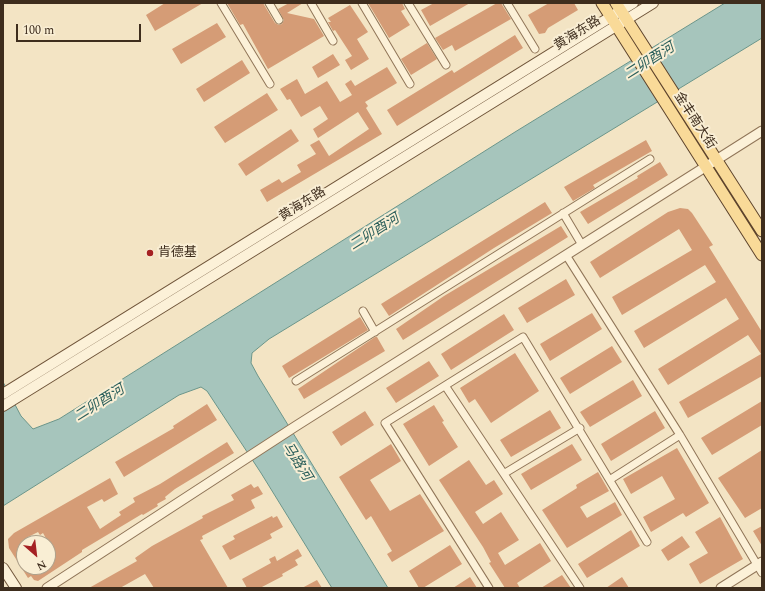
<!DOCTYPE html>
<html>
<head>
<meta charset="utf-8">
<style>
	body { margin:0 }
	#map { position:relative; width:765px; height:591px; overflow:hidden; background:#f3e4c4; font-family:Spectral,serif }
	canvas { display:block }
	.frame { position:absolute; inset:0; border:4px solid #3e2d1d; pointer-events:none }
	.north { position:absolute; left:16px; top:535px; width:40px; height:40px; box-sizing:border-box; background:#f9eed4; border:1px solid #aea18b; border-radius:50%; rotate:152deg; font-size:11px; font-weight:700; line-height:16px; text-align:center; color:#3e2d1d }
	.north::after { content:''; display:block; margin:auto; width:14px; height:18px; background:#a52123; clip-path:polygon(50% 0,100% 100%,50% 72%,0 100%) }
	.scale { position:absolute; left:16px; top:24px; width:125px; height:18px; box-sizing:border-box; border:2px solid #3e2d1d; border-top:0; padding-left:5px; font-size:12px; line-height:14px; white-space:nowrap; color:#3e2d1d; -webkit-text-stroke:3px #f9eed4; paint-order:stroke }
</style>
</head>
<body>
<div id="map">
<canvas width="765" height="591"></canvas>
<div class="frame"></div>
<div class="north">N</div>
<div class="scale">100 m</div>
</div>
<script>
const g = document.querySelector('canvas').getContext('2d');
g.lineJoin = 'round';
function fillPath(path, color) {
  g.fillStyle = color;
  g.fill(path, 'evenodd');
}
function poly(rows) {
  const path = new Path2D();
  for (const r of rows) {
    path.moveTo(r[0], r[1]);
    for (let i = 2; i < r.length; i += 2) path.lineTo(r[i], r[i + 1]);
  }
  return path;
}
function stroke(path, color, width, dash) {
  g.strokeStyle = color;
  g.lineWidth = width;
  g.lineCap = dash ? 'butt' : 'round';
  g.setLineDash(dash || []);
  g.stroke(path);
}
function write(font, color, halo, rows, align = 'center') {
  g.font = font + ' Spectral,"Noto Sans SC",serif';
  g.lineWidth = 4;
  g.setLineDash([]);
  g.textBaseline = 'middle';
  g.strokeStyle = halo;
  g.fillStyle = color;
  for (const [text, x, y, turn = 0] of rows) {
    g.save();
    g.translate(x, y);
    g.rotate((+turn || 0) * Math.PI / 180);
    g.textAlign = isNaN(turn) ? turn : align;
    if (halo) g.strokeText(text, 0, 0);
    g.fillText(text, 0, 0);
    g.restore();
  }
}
const water = poly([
	[725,3,762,3,762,38,269,339,252,353,251,363,258,376,388,588,332,588,261,473,207,391,201,387,179,395,3,506,3,382,21,416,33,429,59,419,515,132,725,3]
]);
fillPath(water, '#a6c5bc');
stroke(water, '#6b958a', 1);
fillPath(poly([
	[165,3,203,3,155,31,146,15],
	[227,3,263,3,275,23,279,25,282,24,284,20,278,9,289,3,303,3,287,13,314,19,324,36,268,69,243,24,240,25],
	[368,3,402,3,405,9,401,11,410,25,389,38],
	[434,3,470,3,430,26,421,10],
	[497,3,501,3,511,19,455,51,452,45,443,50,435,38],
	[549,3,574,3,578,10,548,28,545,33,539,34,528,15],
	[350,5,368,32,357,39,369,59,351,70,345,60,352,56,335,30,333,31,328,22,331,22,328,18],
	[217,23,226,37,181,64,172,49],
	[515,35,523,48,397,126,387,110,452,70,454,73],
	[427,43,437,59,411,75,401,59],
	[333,54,340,65,318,78,312,67],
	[242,60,250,73,204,102,196,89],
	[387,67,397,83,365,102,368,106,366,108,382,134,267,202,260,190,279,179,282,183,301,172,297,165,316,154,310,145,319,140,329,156,369,129,358,112,318,138,313,129,328,119,320,106,301,117,290,99,287,100,280,89,297,79,305,94,327,81,340,102,352,95,345,84,351,80,355,86],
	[267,93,278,110,225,143,214,127],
	[291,129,299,141,246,176,238,164],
	[646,140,652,151,593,185,595,188,573,201,564,187],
	[660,162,668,175,588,224,580,212,638,178,637,176],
	[545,202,552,213,494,248,389,316,381,304],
	[680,208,688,209,692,213,713,245,709,247,762,332,762,376,688,418,679,402,761,354,748,335,668,385,658,369,739,319,726,298,644,348,634,331,716,282,705,265,622,315,612,297,692,250,679,229,600,278,590,262,668,212],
	[561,226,568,237,403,340,396,329,444,296],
	[566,279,575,295,527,323,518,308],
	[592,313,602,329,550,361,540,344],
	[504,314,514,330,451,370,441,354],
	[360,317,368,330,289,378,282,366],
	[375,337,377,337,385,351,304,399,298,389],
	[612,346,622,362,570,394,560,378],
	[515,353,539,391,491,423,475,399,469,403,460,388],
	[429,361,439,376,396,403,386,388],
	[633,380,642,396,590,427,580,412],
	[762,401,762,425,712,455,701,438],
	[207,404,217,420,124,477,115,462,174,428,173,426],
	[434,405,444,421,442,422,458,447,429,466,403,424],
	[550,410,561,428,511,457,500,440],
	[365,411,374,425,341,446,332,432],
	[655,411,665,428,611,461,601,444],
	[227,442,234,453,175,489,165,497,166,499,157,504,158,506,143,515,142,514,82,550,82,552,38,581,34,580,31,576,28,578,9,548,8,539,14,533,110,478,118,494,104,502,102,499,87,507,100,529,121,515,119,512,135,502,133,498,160,484],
	[38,532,40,535,43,533,48,542,48,567,24,567,24,543,28,543,28,537],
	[391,444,401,461,370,480,390,511,420,494,444,531,392,562,387,554,392,551,371,516,366,520,339,477],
	[572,444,582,460,531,490,521,474],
	[677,448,709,503,686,517,683,513,651,532,643,517,675,499,662,476,631,494,623,479],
	[762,450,762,508,745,518,718,478],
	[469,460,486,485,494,480,503,494,475,512,483,524,501,512,519,540,498,553,505,565,540,543,551,561,517,583,520,588,505,588,489,563,491,562,483,547,439,480],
	[598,472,609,491,580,507,587,518,615,502,622,515,567,548,542,510,577,488,576,485],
	[251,484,254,488,258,486,263,494,251,500,255,508,202,536,203,539,200,540,228,588,154,588,145,574,120,588,89,588,137,561,135,558,152,546,203,518,202,516,234,500,231,495],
	[272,516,273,518,277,516,283,527,270,534,272,538,230,560,222,546,235,539,233,536],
	[720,517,743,559,700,584,689,564,708,553,695,532],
	[762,526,762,546,753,531],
	[631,530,640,546,587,578,578,564],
	[682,536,690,547,668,561,661,550],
	[450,545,462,564,423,588,419,588,409,571],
	[298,549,302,556,295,560,298,565,282,574,283,576,260,588,247,588,242,579,271,563,269,559,275,556,277,561],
	[562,575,571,588,541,588],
	[470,577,477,588,453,588],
	[622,577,629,588,606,588],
	[317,580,322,588,302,588]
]), '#d59c76');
const minor = poly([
	[221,3,270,84],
	[269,3,279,20],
	[311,3,333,41],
	[362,3,410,84],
	[408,3,446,65],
	[507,3,535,49],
	[563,213,582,245],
	[566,255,680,435,762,573],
	[363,311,375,332],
	[296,381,650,159],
	[446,387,580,588],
	[505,473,580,428],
	[611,479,680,435],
	[489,588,385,423,523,337,647,542]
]);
const tertiary = poly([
	[47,588,296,426,762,131],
	[721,588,762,562]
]);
const secondary = poly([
	[3,394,633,3],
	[3,406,653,3],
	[3,568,16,588]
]);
const primary = poly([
	[602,3,762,255],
	[616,3,762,231]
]);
stroke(minor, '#907558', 9);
stroke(tertiary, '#907558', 11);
stroke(secondary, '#71563b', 12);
stroke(primary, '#5d432c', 13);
stroke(minor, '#fcf1d8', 7);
stroke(tertiary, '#fcf1d8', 9);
stroke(secondary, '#fcf1d8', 10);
stroke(primary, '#f9da98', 11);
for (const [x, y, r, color] of [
	[150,253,4,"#a52123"]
]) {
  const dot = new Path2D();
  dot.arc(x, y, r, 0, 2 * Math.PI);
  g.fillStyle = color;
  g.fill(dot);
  stroke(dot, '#f9eed4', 1.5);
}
write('13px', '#3e2d1d', '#f9eed4', [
	["黄海东路",578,34,-32],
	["金丰南大街",694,121,57],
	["黄海东路",303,205,-32]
]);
write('13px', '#3e2d1d', '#f9eed4', [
	["肯德基",158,253]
], 'left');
write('italic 14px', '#2b5f5b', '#f9eed4', [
	["二卯酉河",650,62,-32],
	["二卯酉河",375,233,-32],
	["二卯酉河",100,404,-32],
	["马路河",296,462,58]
]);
</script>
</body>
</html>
